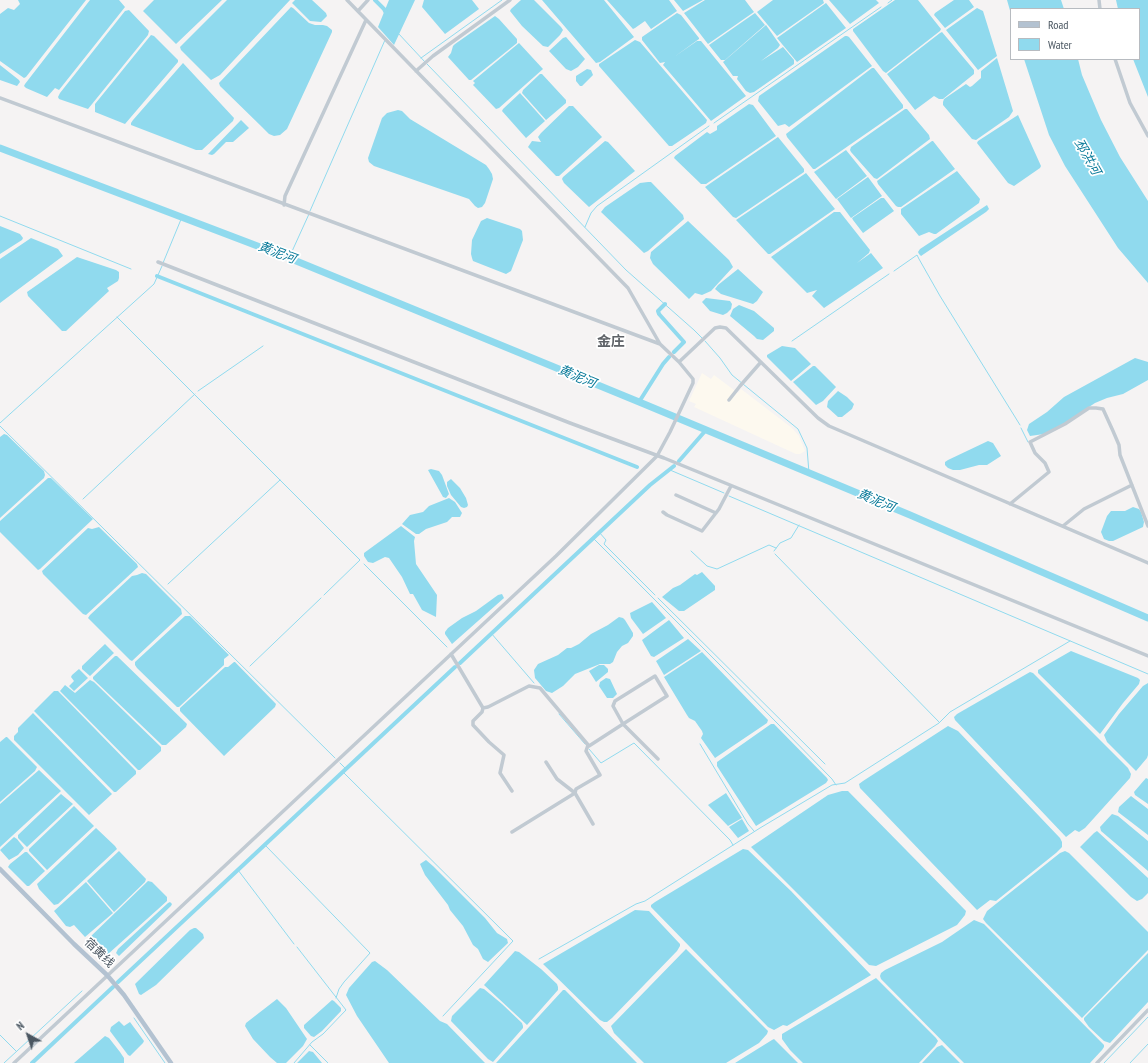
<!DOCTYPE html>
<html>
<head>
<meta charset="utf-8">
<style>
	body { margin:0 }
	#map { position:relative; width:1148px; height:1063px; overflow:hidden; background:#f5f3f3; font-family:"PT Sans Narrow",sans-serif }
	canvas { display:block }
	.legend { position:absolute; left:1010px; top:8px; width:130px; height:52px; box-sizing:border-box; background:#fff; border:1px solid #b7bbc0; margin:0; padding:5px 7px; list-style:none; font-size:12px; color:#4a5661 }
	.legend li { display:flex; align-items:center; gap:8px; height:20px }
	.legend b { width:20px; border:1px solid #b7bbc0 }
	.north { position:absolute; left:8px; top:1015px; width:40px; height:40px; -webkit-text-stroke:3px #fff; paint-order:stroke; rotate:320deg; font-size:11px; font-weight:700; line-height:16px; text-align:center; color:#4a5661 }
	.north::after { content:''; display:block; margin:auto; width:14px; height:18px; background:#4a5661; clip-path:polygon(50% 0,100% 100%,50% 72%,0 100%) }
</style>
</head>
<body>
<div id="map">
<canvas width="1148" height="1063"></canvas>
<ul class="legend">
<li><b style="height:5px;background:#b3c2d1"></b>Road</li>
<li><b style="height:11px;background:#90daee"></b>Water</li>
</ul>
<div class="north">N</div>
</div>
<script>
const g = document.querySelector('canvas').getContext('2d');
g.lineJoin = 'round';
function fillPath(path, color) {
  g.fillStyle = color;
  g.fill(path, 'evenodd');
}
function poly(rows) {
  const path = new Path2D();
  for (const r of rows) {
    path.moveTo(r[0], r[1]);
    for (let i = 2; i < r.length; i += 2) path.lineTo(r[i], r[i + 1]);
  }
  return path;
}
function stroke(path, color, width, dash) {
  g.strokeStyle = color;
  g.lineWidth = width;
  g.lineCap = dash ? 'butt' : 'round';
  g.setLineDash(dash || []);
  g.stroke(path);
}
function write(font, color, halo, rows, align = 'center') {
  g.font = font + ' "PT Sans Narrow","Noto Sans SC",sans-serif';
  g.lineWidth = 3.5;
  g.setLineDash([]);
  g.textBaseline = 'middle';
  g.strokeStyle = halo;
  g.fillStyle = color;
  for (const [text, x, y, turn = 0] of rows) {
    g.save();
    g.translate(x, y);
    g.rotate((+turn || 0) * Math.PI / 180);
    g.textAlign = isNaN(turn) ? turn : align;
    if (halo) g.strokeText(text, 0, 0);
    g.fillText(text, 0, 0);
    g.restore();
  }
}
fillPath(poly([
	[702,373,711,379,714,375,738,393,741,389,792,428,799,436,805,451,800,454,796,454,694,407,696,404,689,401]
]), '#fdf9ef');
fillPath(poly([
	[18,0,86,0,26,77,24,78,0,61,0,14,8,8,14,10,20,4],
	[90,0,119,0,125,7,59,90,55,88,47,97,26,88,24,86,25,84],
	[154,0,222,0,176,44,143,11],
	[227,0,290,0,220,75,211,80,181,50,180,47],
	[295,0,312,0,326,13,327,16,321,22,310,21,292,3],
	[389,0,415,0,394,45,378,27],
	[424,0,472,0,479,9,445,34,422,7],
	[521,0,534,0,561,27,563,30,560,35,548,47,543,46,522,26,510,11,511,9],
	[542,0,604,0,634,37,600,62,596,63],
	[607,0,669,0,677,11,651,29,645,21,635,28,633,29],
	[674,0,703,0,683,11],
	[705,0,745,0,754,12,708,44,684,13],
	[773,0,823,0,824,3,777,36,757,12],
	[829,0,876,0,879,3,850,24],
	[895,0,918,0,941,29,940,31,886,73,883,71,853,31,853,29],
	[954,0,969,0,974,7,945,28,934,15,935,13],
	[1007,0,1061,0,1064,9,1011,9,1011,14],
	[1116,0,1148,0,1148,97,1133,59,1139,59,1139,9,1118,9],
	[826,3,846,28,797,62,777,38],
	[291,7,293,8,309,23,315,25,323,25,327,26,332,30,332,32,287,129,280,135,274,136,269,134,262,127,220,86,219,83],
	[977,8,983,11,997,56,978,70,946,30],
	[129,10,149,31,148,35,88,109,59,99,58,97,60,93,125,11],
	[677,13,681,15,699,38,699,39,674,57,697,41,701,41,746,96,711,121,664,66,663,65,665,62,660,63,642,40,642,37],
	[755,13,765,25,725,60,721,60,709,45],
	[495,16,499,19,517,39,517,43,476,76,471,80,469,80,448,57,451,53,453,46,455,44],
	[766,25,780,45,778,48,761,61,783,47,794,60,794,64,754,92,750,93,746,91,737,79,738,76,733,76,723,62],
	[942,32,974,70,974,74,943,99,939,99,934,96,915,110,887,74,940,33],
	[151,35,154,36,178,60,178,62,125,124,95,112,95,104],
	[845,36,847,36,849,37,872,66,789,127,785,124,778,126,758,101,759,96],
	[566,37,585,59,578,67,571,71,566,69,549,51,563,38],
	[635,40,640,42,707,120,706,123,672,146,669,146,599,66,599,64],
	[519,43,543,69,499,108,496,109,475,87,473,85,475,83,473,81],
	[997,58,1013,111,1009,117,976,140,972,139,943,105,943,102,944,99,966,84,970,87,972,86,981,78,981,71],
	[1024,59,1078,59,1082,75,1101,120,1120,157,1148,201,1148,283,1118,248,1065,166,1049,135],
	[183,63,234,118,233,121,202,150,196,150,131,125,131,123,133,120],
	[0,65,19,80,20,82,17,86,0,80],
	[872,68,874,68,903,105,903,108,815,169,813,169,787,137,786,134],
	[587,69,591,70,593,75,582,86,580,86,576,81,576,76],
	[540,74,542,74,566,100,566,103,546,120,522,93,523,90],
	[520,93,545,121,526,138,502,111,503,109],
	[749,104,753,105,776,136,706,184,701,184,674,158,675,156,707,132,710,134,717,130,717,126],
	[569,106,573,106,602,137,559,176,556,176,528,147,532,141,541,142,538,137,541,133],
	[905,109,907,109,929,135,930,139,877,179,874,178,851,152,850,150,851,147],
	[398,110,402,111,410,119,486,165,489,169,492,174,493,179,485,203,482,207,478,208,475,206,469,199,374,166,369,162,368,158,382,118,387,113],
	[1018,115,1041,166,1040,168,1014,186,1008,183,977,143,978,141],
	[241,120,249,128,233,142,226,142,214,154,212,155,208,154],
	[778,137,804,169,804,172,736,218,733,217,705,187],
	[605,141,608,142,635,171,589,207,564,183,562,179,563,177],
	[932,141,933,141,955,169,901,207,898,207,896,206,878,184,877,181],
	[846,150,867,176,836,199,814,172],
	[957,171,980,199,979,203,936,234,934,234,929,232,919,236,901,214,901,209],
	[806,173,835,209,770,254,768,254,736,220],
	[868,177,882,196,851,218,837,199],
	[648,182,651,182,683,215,684,219,648,251,644,253,601,212,605,207,640,183],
	[881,198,884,198,894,211,863,233,853,220,852,218],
	[987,205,989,209,986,212,921,256,919,254,918,252,920,249],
	[834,212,840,212,870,250,869,253,857,263,871,253,883,268,824,308,812,296,817,290,807,293,771,257],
	[487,218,520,229,522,231,523,240,511,271,506,274,473,261,472,258,471,254,472,240,481,221],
	[688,221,729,260,733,267,711,291,702,295,695,293,689,299,653,264,650,258,651,252],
	[0,226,20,234,23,238,22,240,0,254],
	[31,238,58,249,63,256,0,303,0,259],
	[77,257,116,270,119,272,119,278,118,281,107,288,109,291,66,331,62,331,28,296,27,292],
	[738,269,763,292,757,301,753,304,721,294,715,289,718,285],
	[706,298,730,301,732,304,731,309,727,313,723,315,710,311,702,302],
	[739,305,754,311,774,328,774,331,763,340,757,339,754,336,730,316,733,309],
	[782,346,795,348,811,364,791,381,767,357,767,355],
	[1135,358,1148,362,1148,380,1123,394,1107,398,1095,403,1065,423,1044,434,1030,436,1027,430,1029,424,1047,412,1064,397],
	[813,366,815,366,836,387,823,401,816,405,793,382],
	[838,391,847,397,854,404,852,409,842,417,838,417,827,407,828,401],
	[4,434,7,435,44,471,45,475,44,478,0,518,0,437],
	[988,441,993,443,1001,456,987,465,979,465,960,470,953,470,948,468,945,465,945,462,948,460],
	[431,469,439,471,442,475,449,494,446,498,443,497,428,470],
	[48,478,51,478,93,519,40,569,38,570,0,532,0,521],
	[451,479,460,488,466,498,468,505,467,507,464,508,461,507,451,495,447,486,447,482],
	[449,498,455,502,462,513,460,517,452,517,447,522,426,529,419,534,416,534,402,524,410,515,423,512,429,506],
	[1133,507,1139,509,1141,512,1144,522,1143,527,1113,541,1109,541,1104,539,1101,532,1107,516,1111,511,1125,511],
	[401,526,415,537,414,541,416,564,437,595,436,617,422,610,413,594,410,594,402,577,389,558,385,557,373,563,368,562,364,556,364,553],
	[99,527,137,564,138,567,86,615,83,614,43,574,42,571,88,528,92,529],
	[702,572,715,586,715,590,684,611,679,611,662,597,673,588,680,585,695,574,697,575],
	[142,573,146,574,181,609,182,614,132,661,130,660,88,618,90,615,132,576,137,575],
	[502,594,504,598,452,644,445,634,445,632,448,628,462,618,476,611,498,595],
	[652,602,666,618,643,634,631,618,630,613],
	[185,616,190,616,229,655,224,659,224,665,179,707,177,707,137,668,135,665,135,662],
	[619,617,623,618,625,620,633,633,633,636,628,643,622,646,617,652,613,662,610,664,600,664,575,674,563,686,552,693,546,691,535,678,534,670,538,664,558,655,567,648,571,648,579,644,591,634,608,625],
	[669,620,684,638,654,657,651,656,644,644,642,640],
	[688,639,701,651,664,675,656,661],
	[105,644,114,653,90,676,82,669,82,666],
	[1071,651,1138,678,1140,680,1139,684,1123,703,1100,734,1038,673,1038,670],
	[702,652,768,720,767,723,715,758,701,738,703,734,702,731,695,721,689,718,687,715,664,677],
	[115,656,117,656,187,724,186,727,166,745,162,745,93,679,93,677],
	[234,662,235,662,276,704,275,707,224,756,180,711,180,708,225,667,228,667],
	[599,665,604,665,608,669,608,672,596,682,589,671],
	[79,669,88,678,74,691,69,686,74,681,71,677,72,675],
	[1030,672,1033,673,1128,768,1131,774,1130,778,1085,828,1079,832,1075,830,1066,837,955,720,954,717,957,714],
	[606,678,610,679,617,694,613,698,607,698,599,686,600,682],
	[90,680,94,682,161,747,161,751,140,770,138,770,60,691,65,685,75,693],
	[1148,683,1148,755,1147,758,1136,771,1107,742,1104,735,1119,714,1143,686],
	[54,691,58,691,136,771,136,774,116,792,114,792,36,713,34,711],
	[33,713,112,794,89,815,14,740,14,736,18,732,18,728],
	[771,724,774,724,827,778,828,780,826,783,756,826,717,766,717,762],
	[948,726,958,731,1060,838,1062,842,1062,847,1056,853,996,901,990,900,977,910,860,788,859,784,863,781],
	[6,737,7,737,37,767,35,771,0,802,0,742],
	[39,770,61,791,0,847,0,804],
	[1146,778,1148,779,1148,804,1135,795,1134,792],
	[842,791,848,791,966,911,965,915,957,925,876,966,869,965,751,847,828,795],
	[726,793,742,818,728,826,708,805],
	[61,794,73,804,27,847,18,838,18,835],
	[1131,796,1148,809,1148,835,1118,812,1119,807],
	[74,806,94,826,47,870,29,851,29,849],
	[1112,814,1118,816,1148,841,1148,871,1101,831,1100,827],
	[742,819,749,831,738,838,729,827],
	[96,828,115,846,117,849,58,904,54,905,39,889,37,884],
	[1097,831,1148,878,1148,893,1142,899,1137,901,1131,897,1080,847,1094,833],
	[14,837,17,839,24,848,18,855,9,860,0,850],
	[743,849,748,850,791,891,871,975,787,1026,783,1025,774,1030,768,1027,651,907,651,905,655,902],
	[119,851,146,879,145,882,114,912,87,881],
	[1065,851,1069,853,1148,932,1148,950,1082,1018,986,923,983,919,987,911,1060,853],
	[25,852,27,852,45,871,29,886,27,886,8,867,10,864],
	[426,860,433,866,485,918,497,933,507,939,508,943,488,962,483,959,478,949,473,945,463,926,450,910,448,905,425,875,420,864],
	[148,881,152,882,167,897,167,901,107,955,103,957,99,956,88,944,88,939],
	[86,882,113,913,85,937,74,925,70,927,66,926,54,911],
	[170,902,172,904,171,906,119,956,116,953,118,949,168,903],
	[635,910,649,911,680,944,680,946,677,951,612,1018,607,1022,604,1022,600,1020,543,964],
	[974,920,984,924,1104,1045,1104,1047,1102,1050,1090,1063,964,1063,881,979,880,976,881,973,885,970,942,942],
	[194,928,196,928,203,934,204,938,198,944,156,985,141,995,139,994,135,984,190,930],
	[686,949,768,1031,767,1034,759,1043,726,1063,644,1063,614,1033,611,1026],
	[515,951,519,952,541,969,557,984,558,987,558,990,527,1025,484,985],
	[1148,953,1148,1002,1110,1043,1104,1041,1089,1027,1084,1020,1084,1018],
	[375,961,387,970,440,1021,447,1024,485,1063,389,1063,357,1016,346,995,349,988,372,962],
	[876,978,936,1038,938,1041,935,1046,919,1063,803,1063,790,1050,782,1039,782,1034],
	[480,988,484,989,502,1004,522,1023,523,1026,523,1028,493,1062,488,1059,451,1021,452,1016],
	[563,990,565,990,637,1063,496,1063],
	[277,999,286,1008,307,1039,303,1046,286,1063,277,1063,270,1057,253,1039,245,1026,246,1023],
	[332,1000,334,1001,341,1008,341,1011,322,1031,314,1037,311,1036,304,1028,304,1025],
	[119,1021,124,1026,130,1022,144,1041,143,1043,130,1056,128,1055,110,1031,111,1027],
	[105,1036,109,1038,120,1052,124,1058,124,1063,74,1063],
	[774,1039,798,1063,735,1063,772,1040],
	[942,1045,960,1063,922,1063,937,1047],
	[309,1051,313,1052,322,1063,297,1063]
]), '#90daee');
stroke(poly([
	[888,3,892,0],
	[398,33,425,62],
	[421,58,502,0],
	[427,64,626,270,694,330,702,338],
	[714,123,881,7],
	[310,211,385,40],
	[0,216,131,269],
	[585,227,591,213,597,206,709,126],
	[289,258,309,214],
	[163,263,182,217],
	[894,271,917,255,919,259,940,296,1020,425],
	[117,317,360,560,324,595],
	[705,341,720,358,732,375,798,429,807,448,809,473],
	[792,341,889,274],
	[198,391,263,346],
	[0,423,154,284,162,266],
	[0,426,335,758],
	[1021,428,1028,442],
	[670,470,724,493],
	[729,496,1148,674],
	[83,499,195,394],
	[599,532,606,540,604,544,655,595],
	[593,538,722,667,832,779,836,785],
	[691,551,707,566,717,569,769,545,776,548],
	[774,551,780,543,791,538,799,525],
	[775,554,939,722],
	[364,564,447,647],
	[168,584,280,480],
	[658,598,825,764],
	[491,633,534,683],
	[250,666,321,598],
	[559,714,585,744],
	[700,744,748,824,754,831],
	[589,749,601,763,634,743,730,840,733,845],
	[340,763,346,769],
	[343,772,513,941,443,1016],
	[265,845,370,953,344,982,339,989,336,998],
	[238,870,294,944],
	[539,959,636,904,645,901,760,828,832,785,845,783,939,723,950,712,1070,641],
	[134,1018,165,1063],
	[0,1035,16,1051],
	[310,1045,328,1063],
	[4,1063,82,991],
	[294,1063,312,1042,323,1034,346,1010,297,947],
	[1104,1063,1148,1017],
	[1130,1063,1148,1044]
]), '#90daee', 1);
stroke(poly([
	[375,0,384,9,386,13],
	[157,276,637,467],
	[665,304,658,311,659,314,684,342,674,352],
	[639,402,663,364,669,357],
	[679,461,706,430],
	[460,663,650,485,674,466],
	[118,982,455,667],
	[32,1063,113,987]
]), '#90daee', 4);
stroke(poly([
	[0,148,289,258,644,404,910,515,1148,618]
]), '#90daee', 7);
stroke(poly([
	[347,0,628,288,660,344,679,362,715,328,720,327,726,328,818,418,829,426,1148,563],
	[1099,0,1100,9],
	[358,11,368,0],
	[1115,59,1130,103,1148,136],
	[416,71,433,56,510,0],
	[0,98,660,344],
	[284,205,285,196,366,20],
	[158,262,570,423,664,458,1148,656],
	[729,400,740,386,761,362],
	[676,495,716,513],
	[1010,504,1049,472,1045,463,1035,453,1030,442,1065,424,1089,408,1096,408,1103,409,1113,431,1119,445,1120,455,1148,526],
	[663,512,667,515,702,531,719,509,731,486],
	[1063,526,1084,509,1132,485],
	[451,654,483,708,482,712,473,721,473,725,489,742,504,755,500,773,512,791],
	[483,708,488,707,529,686,540,688,589,746,623,724,667,696,655,676,615,701,613,706,623,724,658,759],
	[588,745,586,751,600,775,576,789,575,793,593,824],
	[512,832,575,793,557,779,546,762],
	[14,1063,556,556,657,456,670,432,693,383,693,379,679,362],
	[1097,1063,1148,1010]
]), '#c1cad2', 3.5);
stroke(poly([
	[0,869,74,944,107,975,124,995,171,1063]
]), '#b3c2d1', 4.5);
write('12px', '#4a5661', '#fff', [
	["宿黄线",99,953,44]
]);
write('italic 13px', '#0c7c9b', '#fff', [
	["邳洪河",1087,157,60],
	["黄泥河",277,253,21],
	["黄泥河",577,377,23],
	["黄泥河",876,501,23]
]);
write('bold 14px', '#5f6368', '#fff', [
	["金庄",611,342]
]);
</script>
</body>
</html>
